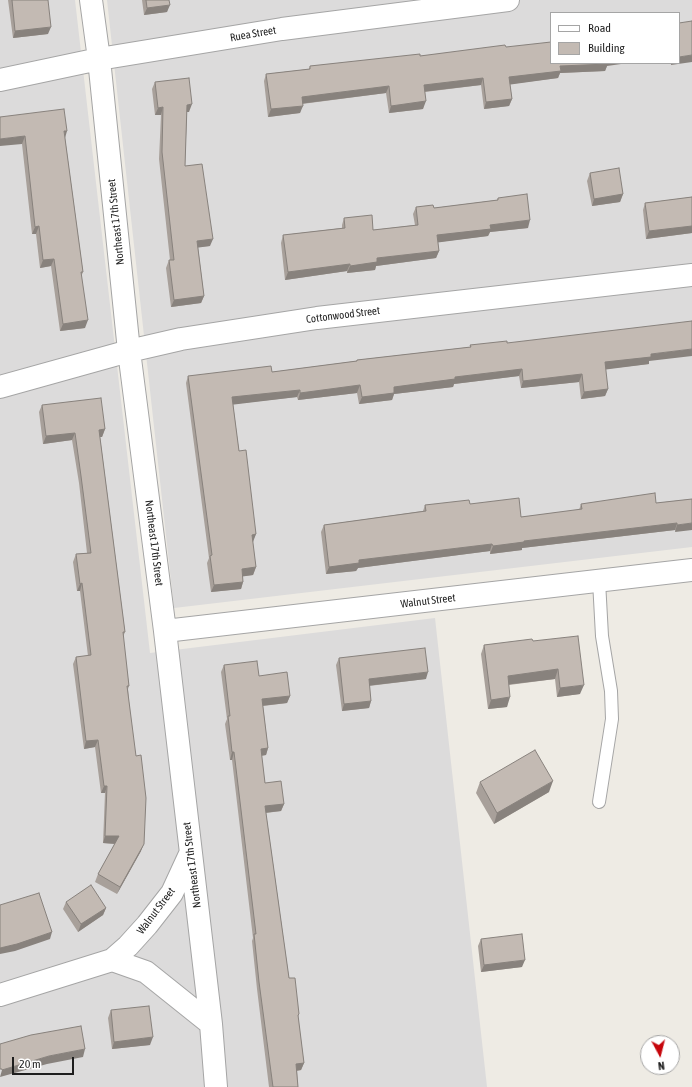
<!DOCTYPE html>
<html>
<head>
<meta charset="utf-8">
<style>
	body { margin:0 }
	#map { position:relative; width:692px; height:1087px; overflow:hidden; background:#eeebe4; font-family:"Asap Condensed",sans-serif }
	canvas { display:block }
	.legend { position:absolute; left:550px; top:12px; width:130px; height:52px; box-sizing:border-box; background:#fff; border:1px solid #a5a5a5; margin:0; padding:5px 7px; list-style:none; font-size:12px; color:#1e1e1e }
	.legend li { display:flex; align-items:center; gap:8px; height:20px }
	.legend b { width:20px; border:1px solid #a5a5a5 }
	.north { position:absolute; left:640px; top:1035px; width:40px; height:40px; box-sizing:border-box; background:#fff; border:1px solid #a5a5a5; border-radius:50%; rotate:173deg; font-size:11px; font-weight:700; line-height:16px; text-align:center; color:#1e1e1e }
	.north::after { content:''; display:block; margin:auto; width:14px; height:18px; background:#c6050b; clip-path:polygon(50% 0,100% 100%,50% 72%,0 100%) }
	.scale { position:absolute; left:12px; top:1057px; width:62px; height:18px; box-sizing:border-box; border:2px solid #1e1e1e; border-top:0; padding-left:5px; font-size:12px; line-height:14px; white-space:nowrap; color:#1e1e1e; -webkit-text-stroke:3px #fff; paint-order:stroke }
</style>
</head>
<body>
<div id="map">
<canvas width="692" height="1087"></canvas>
<ul class="legend">
<li><b style="height:5px;background:#fff"></b>Road</li>
<li><b style="height:11px;background:#c3bab3"></b>Building</li>
</ul>
<div class="north">N</div>
<div class="scale">20 m</div>
</div>
<script>
const g = document.querySelector('canvas').getContext('2d');
g.lineJoin = 'round';
function fillPath(path, color) {
  g.fillStyle = color;
  g.fill(path, 'evenodd');
}
function poly(rows) {
  const path = new Path2D();
  for (const r of rows) {
    path.moveTo(r[0], r[1]);
    for (let i = 2; i < r.length; i += 2) path.lineTo(r[i], r[i + 1]);
  }
  return path;
}
function stroke(path, color, width, dash) {
  g.strokeStyle = color;
  g.lineWidth = width;
  g.lineCap = dash ? 'butt' : 'round';
  g.setLineDash(dash || []);
  g.stroke(path);
}
function write(font, color, halo, rows, align = 'center') {
  g.font = font + ' "Asap Condensed",sans-serif';
  g.lineWidth = 3;
  g.setLineDash([]);
  g.textBaseline = 'middle';
  g.strokeStyle = halo;
  g.fillStyle = color;
  for (const [text, x, y, turn = 0] of rows) {
    g.save();
    g.translate(x, y);
    g.rotate((+turn || 0) * Math.PI / 180);
    g.textAlign = isNaN(turn) ? turn : align;
    if (halo) g.strokeText(text, 0, 0);
    g.fillText(text, 0, 0);
    g.restore();
  }
}
fillPath(poly([
	[0,0,75,0,150,653,435,618,487,1087,0,1087],
	[107,0,692,0,692,547,174,608],
	[551,13,679,13,679,63,551,63]
]), '#dcdbdb');
const lane = poly([
	[599,802,612,719,611,691,602,636,599,581]
]);
const street = poly([
	[91,0,99,59,129,351,165,631,211,1024,216,1087],
	[0,80,99,59,282,29,508,0],
	[0,387,129,351,181,339,317,318,692,275],
	[165,631,692,570],
	[112,960,128,946,147,925,172,893,190,854],
	[0,995,112,960,146,972,211,1024]
]);
stroke(lane, '#a5a5a5', 14);
stroke(street, '#a5a5a5', 24);
stroke(lane, '#fff', 12);
stroke(street, '#fff', 22);
fillPath(poly([
	[8,0,48,0,48,34,13,38],
	[142,0,169,0,167,12,144,15],
	[506,47,607,66,605,71,560,73,558,78,510,84,512,99,509,106,484,109,481,85,425,92,423,109,389,113,386,93,302,104,300,113,268,117,264,81,266,74,309,69,310,66,420,56],
	[155,82,189,112,187,112,185,166,210,246,198,247,204,296,201,303,171,307,166,268,169,260,170,260,159,159,161,115,155,115,152,89],
	[0,117,65,138,83,272,81,277,85,328,60,331,51,266,40,268,36,234,32,234,22,144],
	[590,173,623,194,620,202,592,206,587,181],
	[692,197,692,233,646,239,643,210,645,203],
	[498,198,528,228,490,232,488,236,438,242,439,251,436,258,376,266,375,270,347,273,347,271,285,280,281,243,283,235,342,228,342,225,344,218,373,230,415,225,413,214,416,207,434,208,497,200],
	[507,343,649,361,649,364,605,369,608,389,605,396,581,399,579,382,521,388,519,376,454,384,453,387,394,394,392,400,359,404,357,393,298,400,297,397,233,404,239,451,256,534,252,542,256,567,253,575,243,576,243,582,241,589,211,592,207,563,209,558,186,383,188,376,272,372,356,361,357,360,470,347,470,345],
	[42,405,105,429,102,437,100,437,125,632,123,637,129,686,128,689,141,851,117,894,95,882,98,874,115,844,103,843,105,793,101,793,95,747,84,749,73,664,76,657,88,656,80,591,77,591,73,562,76,554,87,553,79,483,72,440,43,444,39,412],
	[692,499,675,532,675,530,522,548,522,550,490,554,490,551,358,568,356,571,326,574,321,532,324,525,423,511,425,505,470,504,521,517,579,510,581,504,656,503],
	[533,641,580,694,557,697,555,679,509,685,507,707,488,709,481,654,484,645],
	[339,658,426,679,369,686,371,701,369,708,342,711,336,665],
	[224,665,259,676,290,696,287,703,263,706,268,748,266,755,261,756,265,783,284,804,281,811,266,813,289,978,299,1014,298,1017,304,1063,301,1070,297,1071,298,1087,269,1087,257,989,252,941,253,938,232,760,230,760,225,724,227,719,221,672],
	[480,782,549,792,494,824,476,793],
	[66,902,106,908,103,915,78,932,63,909],
	[481,939,522,967,481,972,478,946],
	[111,1010,150,1045,112,1049,108,1018]
]), '#a8a09a');
fillPath(poly([
	[170,5,167,12,144,15,147,8],
	[51,27,48,34,13,38,15,31],
	[692,55,692,62,671,65,671,63,679,63,679,57],
	[606,63,628,63,607,66,605,71,560,73,558,78,507,85,509,77,560,66],
	[483,78,481,85,421,92,424,85],
	[389,86,386,93,299,104,302,97],
	[512,99,509,106,484,109,486,102],
	[426,101,423,109,389,113,391,106],
	[192,104,189,112,184,112,187,105],
	[303,106,300,113,268,117,271,109],
	[163,107,161,115,155,115,158,108],
	[64,131,67,131,65,138],
	[25,136,22,144,0,146,0,139],
	[623,194,620,202,592,206,594,199],
	[530,220,528,228,490,232,488,236,434,243,437,235,490,225],
	[39,226,36,234,32,234,35,227],
	[692,226,692,233,646,239,649,231],
	[213,239,210,246,195,248,197,241],
	[439,251,436,258,376,266,375,270,347,273,350,266,377,258],
	[54,259,51,266,40,268,43,260],
	[350,264,347,271,285,280,288,272],
	[204,296,201,303,171,307,174,300],
	[88,320,85,328,60,331,63,324],
	[692,349,692,356,649,361,649,364,602,370,605,362,651,354],
	[522,369,519,376,454,384,453,387,394,394,392,400,359,404,362,397,394,387,455,377],
	[582,374,579,382,521,388,523,381],
	[360,385,357,393,298,400,300,393],
	[608,389,605,396,581,399,584,392],
	[300,390,297,397,230,405,232,397],
	[105,429,102,437,97,437,99,430],
	[75,433,72,440,43,444,46,436],
	[677,523,675,530,522,548,522,550,490,554,493,546,524,541],
	[692,523,692,530,675,532,677,525],
	[256,534,253,542,249,542,252,535],
	[492,544,490,551,358,568,356,571,326,574,329,567,359,560],
	[256,567,253,575,239,577,242,569],
	[243,582,241,589,211,592,214,585],
	[82,583,80,591,77,591,80,584],
	[558,669,555,679,504,685,508,676],
	[428,672,426,679,366,686,369,679],
	[584,685,580,694,557,697,560,688],
	[290,696,287,703,260,706,262,699],
	[510,697,507,707,488,709,491,700],
	[371,701,369,708,342,711,344,704],
	[98,740,95,747,84,749,86,741],
	[268,748,266,755,258,756,261,749],
	[232,752,234,752,232,760,230,760],
	[553,781,549,792,494,824,497,813],
	[104,786,107,786,105,793,101,793],
	[284,804,281,811,263,813,265,806],
	[105,836,119,836,117,844,103,843],
	[144,844,141,851,117,894,120,887],
	[106,908,103,915,78,932,81,924],
	[52,932,50,939,15,951,0,954,0,948],
	[525,960,522,967,481,972,484,965],
	[153,1037,150,1045,112,1049,114,1042],
	[85,1049,83,1057,47,1064,0,1077,2,1070,49,1056],
	[304,1063,301,1070,293,1071,296,1064]
]), '#88827d');
const building = poly([
	[12,0,48,0,51,27,15,31,12,0],
	[146,0,169,0,170,5,147,8,146,0],
	[692,21,692,55,679,57,679,23,692,21],
	[551,42,551,63,608,63,608,64,560,66,561,71,509,77,512,99,486,102,483,78,424,85,426,101,391,106,389,86,302,97,303,106,271,109,266,74,310,69,310,66,420,54,420,56,505,45,506,47,551,42],
	[189,78,192,104,187,105,185,166,202,164,213,239,197,241,204,296,174,300,169,260,174,260,162,152,163,107,158,108,155,82,189,78],
	[64,109,67,131,64,131,83,272,81,272,88,320,63,324,54,259,43,260,39,226,35,227,25,136,0,139,0,117,64,109],
	[619,168,623,194,594,199,590,173,619,168],
	[527,194,530,220,490,225,491,229,437,235,439,251,377,258,377,262,350,266,350,264,288,272,283,235,345,228,344,218,372,215,373,230,418,225,416,207,433,205,434,208,498,200,498,198,527,194],
	[692,197,692,226,649,231,645,203,692,197],
	[692,321,692,349,651,354,651,357,605,362,608,389,584,392,582,374,523,381,522,369,455,377,455,379,394,387,394,393,362,397,360,385,300,393,300,390,232,397,239,451,246,450,256,534,252,535,256,567,242,569,243,582,214,585,210,556,212,555,188,376,271,366,272,372,357,361,357,360,471,347,470,345,507,341,507,343,692,321],
	[101,398,105,429,99,430,125,632,123,632,129,686,127,686,136,756,141,755,146,798,144,844,120,887,98,874,119,836,105,836,107,786,104,786,98,740,86,741,76,657,91,655,82,583,80,584,76,554,91,553,81,476,75,433,46,436,42,405,101,398],
	[655,493,656,503,692,499,692,523,677,525,677,523,524,541,524,542,493,546,492,544,359,560,359,563,329,567,324,525,426,511,425,505,469,500,470,504,519,498,521,517,582,509,581,504,655,493],
	[578,636,584,685,560,688,558,669,508,676,510,697,491,700,484,645,532,639,533,641,578,636],
	[425,648,428,672,369,679,371,701,344,704,339,658,425,648],
	[257,661,259,676,287,672,290,696,262,699,268,748,261,749,265,783,281,781,284,804,265,806,289,978,295,978,299,1014,298,1015,304,1063,296,1064,298,1087,273,1087,259,982,254,934,256,934,234,752,232,752,228,716,230,716,224,665,257,661],
	[535,750,553,781,497,813,480,782,535,750],
	[91,885,106,908,81,924,66,902,91,885],
	[39,893,52,932,17,944,0,948,0,905,39,893],
	[522,934,525,960,484,965,481,939,522,934],
	[149,1006,153,1037,114,1042,111,1010,149,1006],
	[81,1026,85,1049,49,1056,2,1070,2,1069,0,1069,0,1044,31,1035,81,1026]
]);
fillPath(building, '#c3bab3');
stroke(building, '#88827d', 1);
write('11px', '#1e1e1e', '#fff', [
	["Ruea Street",253,34,-10],
	["Northeast 17th Street",116,222,-96],
	["Cottonwood Street",343,315,-7],
	["Northeast 17th Street",154,543,83],
	["Walnut Street",428,601,-7],
	["Northeast 17th Street",192,865,-97],
	["Walnut Street",156,911,-53]
]);
</script>
</body>
</html>
